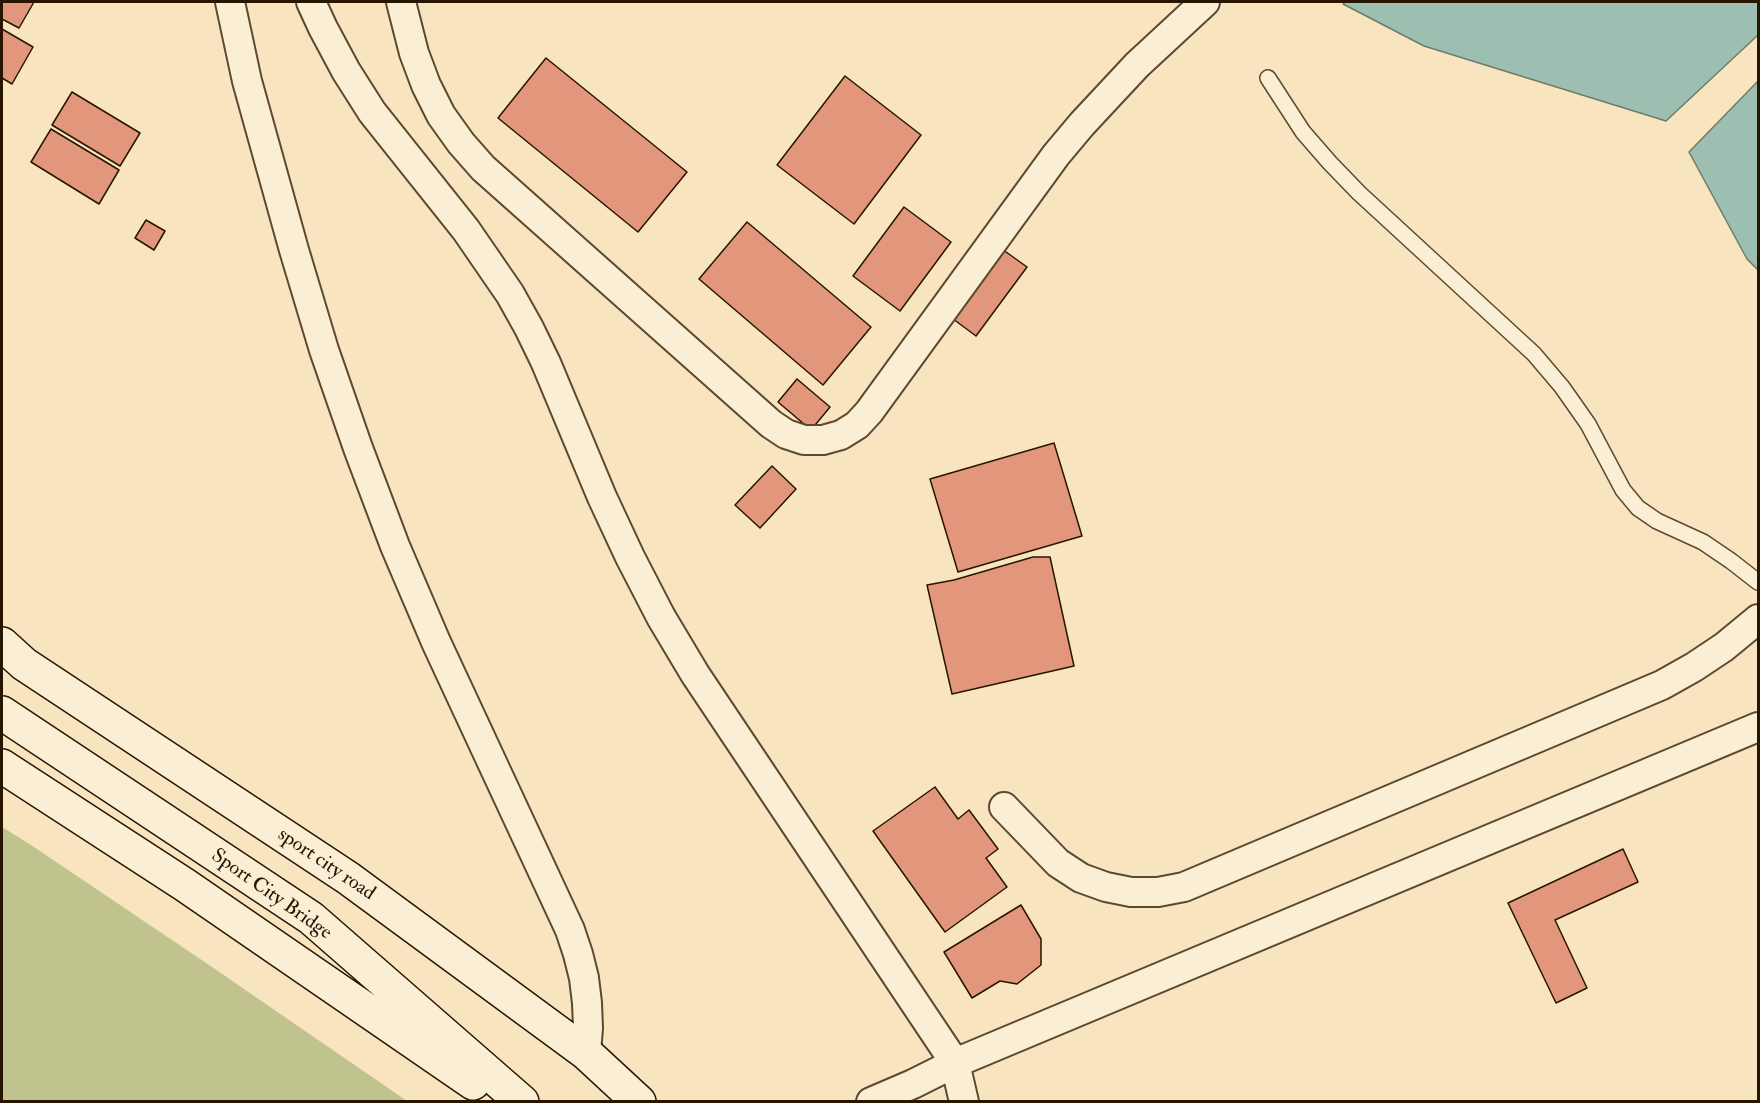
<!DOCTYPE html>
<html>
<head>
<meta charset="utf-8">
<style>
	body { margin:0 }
	#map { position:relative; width:1760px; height:1103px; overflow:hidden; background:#f8e5bf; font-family:"IM FELL Double Pica",serif }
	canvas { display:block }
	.frame { position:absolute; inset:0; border:3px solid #281500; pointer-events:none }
</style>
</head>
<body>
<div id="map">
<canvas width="1760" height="1103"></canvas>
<div class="frame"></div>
</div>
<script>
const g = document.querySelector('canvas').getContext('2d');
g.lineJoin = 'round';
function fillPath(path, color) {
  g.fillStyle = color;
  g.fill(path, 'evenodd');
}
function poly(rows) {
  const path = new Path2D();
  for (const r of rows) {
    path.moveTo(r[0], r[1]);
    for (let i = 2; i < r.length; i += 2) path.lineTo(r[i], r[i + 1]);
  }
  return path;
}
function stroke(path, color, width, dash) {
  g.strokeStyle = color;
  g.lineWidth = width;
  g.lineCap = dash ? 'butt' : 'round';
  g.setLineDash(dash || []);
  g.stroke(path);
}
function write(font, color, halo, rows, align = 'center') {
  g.font = font + ' "IM FELL Double Pica",serif';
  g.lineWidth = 4.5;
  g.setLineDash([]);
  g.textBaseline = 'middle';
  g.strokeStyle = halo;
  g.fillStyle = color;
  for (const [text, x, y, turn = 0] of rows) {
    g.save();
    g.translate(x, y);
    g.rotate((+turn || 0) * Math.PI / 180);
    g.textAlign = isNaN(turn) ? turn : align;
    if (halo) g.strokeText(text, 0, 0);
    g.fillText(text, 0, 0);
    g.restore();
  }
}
fillPath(poly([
	[2,827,31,845,212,967,407,1101,2,1101]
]), '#c1c38f');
const water = poly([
	[1346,2,1758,2,1758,35,1666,121,1424,46,1343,4,1346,2],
	[1758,81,1758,270,1747,259,1689,152,1758,81]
]);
fillPath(water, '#9dbfb1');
stroke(water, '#6e7b6a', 1.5);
const building = poly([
	[2,2,34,2,19,28,2,19,2,2],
	[2,29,33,47,12,84,2,78,2,29],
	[546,58,687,172,638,232,498,118,546,58],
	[845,76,921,135,854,224,777,165,845,76],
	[72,92,140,133,120,166,52,125,72,92],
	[51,129,119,170,99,204,31,162,51,129],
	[904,207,951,242,900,311,853,276,904,207],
	[146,220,165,231,154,250,135,238,146,220],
	[747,222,871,327,823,385,699,279,747,222],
	[995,244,1027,267,976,336,945,313,995,244],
	[797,379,830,407,811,430,778,402,797,379],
	[1054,443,1082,536,958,572,930,479,1054,443],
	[772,466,796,489,760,528,735,505,772,466],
	[1033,557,1050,557,1074,666,952,694,927,585,954,580,1033,557],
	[935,787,958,819,969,810,998,849,986,858,1007,887,945,932,873,831,935,787],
	[1623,849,1638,882,1555,920,1587,988,1556,1003,1508,903,1623,849],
	[1021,905,1041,939,1041,965,1017,984,1000,981,972,998,944,952,1021,905]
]);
fillPath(building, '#e2977c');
stroke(building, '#281500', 1.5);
const service = poly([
	[1268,78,1303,132,1330,163,1359,193,1534,354,1562,387,1588,424,1623,490,1638,508,1657,521,1703,542,1731,561,1758,582]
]);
const minor = poly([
	[230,2,247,81,294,250,324,350,358,448,395,546,436,642,570,930,578,954,584,978,587,1003,588,1028,586,1053],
	[311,2,323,28,346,71,372,112,466,230,510,294,529,328,546,363,602,497,630,557,661,617,695,674,955,1063,964,1102],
	[401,2,414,53,426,85,441,115,461,143,483,168,771,424,786,434,804,440,823,440,841,435,857,425,869,412,1056,155,1082,124,1137,65,1205,2],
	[1004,807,1058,863,1081,878,1106,887,1131,892,1158,892,1184,887,1662,685,1694,667,1724,647,1758,619],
	[871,1102,913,1084,955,1063,1758,727]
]);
const secondary = poly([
	[2,644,24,664,348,878,586,1053,639,1102],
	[2,713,311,918,522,1102],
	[2,766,185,885,473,1083]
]);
stroke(service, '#5c4930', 18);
stroke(minor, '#5c4930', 32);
stroke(secondary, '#281500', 36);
stroke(service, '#faeed5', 15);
stroke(minor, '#faeed5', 28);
stroke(secondary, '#faeed5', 33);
write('20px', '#281500', '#faeed5', [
	["sport city road",326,865,34],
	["Sport City Bridge",271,895,35]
]);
</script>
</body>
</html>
